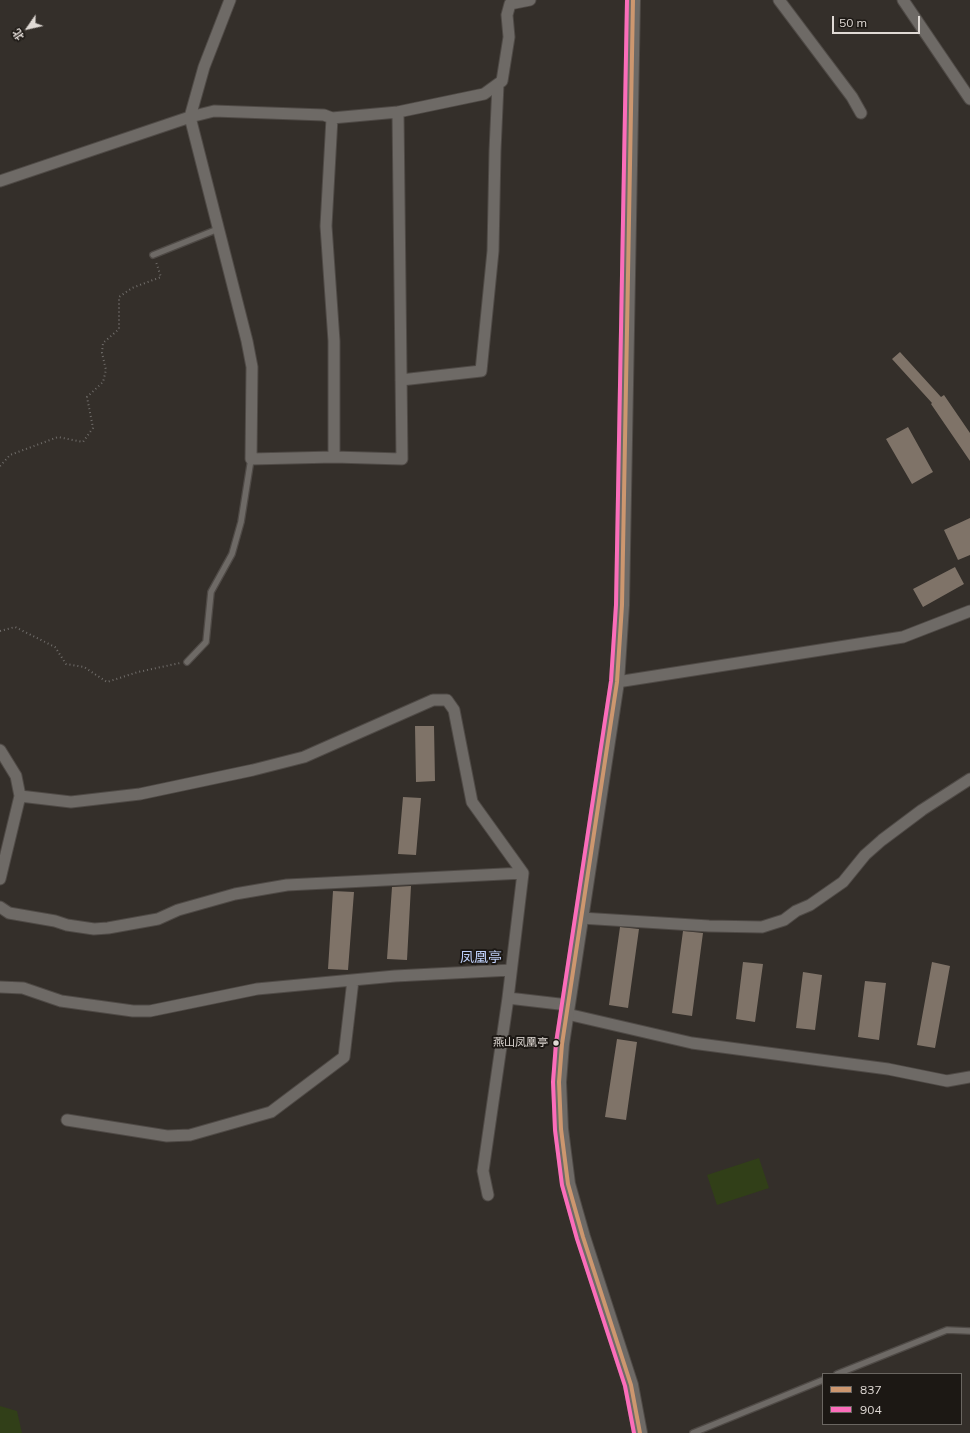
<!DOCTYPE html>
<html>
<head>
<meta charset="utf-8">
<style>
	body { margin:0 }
	#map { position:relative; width:970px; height:1433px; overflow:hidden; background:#342f2a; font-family:Mulish,"Noto Sans SC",sans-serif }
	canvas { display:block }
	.legend { position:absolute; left:822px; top:1373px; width:140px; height:52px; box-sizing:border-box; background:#1c1814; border:1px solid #6a6661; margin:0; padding:5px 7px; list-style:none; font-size:12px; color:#e0dad5 }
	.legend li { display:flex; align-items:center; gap:8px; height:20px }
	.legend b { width:20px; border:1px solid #6a6661 }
	.north { position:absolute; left:8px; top:8px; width:40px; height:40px; -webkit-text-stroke:3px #1c1814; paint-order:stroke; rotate:236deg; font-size:11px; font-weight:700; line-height:16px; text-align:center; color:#e0dad5 }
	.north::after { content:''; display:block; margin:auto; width:14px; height:18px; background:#e0dad5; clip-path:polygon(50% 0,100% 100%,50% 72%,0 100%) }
	.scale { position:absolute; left:832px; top:16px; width:88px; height:18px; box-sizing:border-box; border:2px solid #e0dad5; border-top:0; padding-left:5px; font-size:12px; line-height:14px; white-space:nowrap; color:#e0dad5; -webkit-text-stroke:3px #1c1814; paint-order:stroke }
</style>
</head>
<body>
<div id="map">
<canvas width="970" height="1433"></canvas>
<ul class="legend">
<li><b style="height:5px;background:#cd976f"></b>837</li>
<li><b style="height:5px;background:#fb6dba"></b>904</li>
</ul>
<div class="north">北</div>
<div class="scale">50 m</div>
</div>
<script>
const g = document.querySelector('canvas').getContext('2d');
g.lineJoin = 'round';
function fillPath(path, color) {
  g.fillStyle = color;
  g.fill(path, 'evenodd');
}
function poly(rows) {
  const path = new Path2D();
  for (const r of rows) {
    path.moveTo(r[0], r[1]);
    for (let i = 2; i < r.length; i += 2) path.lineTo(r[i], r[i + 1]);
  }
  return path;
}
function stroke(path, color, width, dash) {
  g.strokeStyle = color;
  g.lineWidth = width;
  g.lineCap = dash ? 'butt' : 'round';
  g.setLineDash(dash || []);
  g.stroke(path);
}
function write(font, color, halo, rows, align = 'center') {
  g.font = font + ' Mulish,"Noto Sans SC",sans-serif';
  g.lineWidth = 4;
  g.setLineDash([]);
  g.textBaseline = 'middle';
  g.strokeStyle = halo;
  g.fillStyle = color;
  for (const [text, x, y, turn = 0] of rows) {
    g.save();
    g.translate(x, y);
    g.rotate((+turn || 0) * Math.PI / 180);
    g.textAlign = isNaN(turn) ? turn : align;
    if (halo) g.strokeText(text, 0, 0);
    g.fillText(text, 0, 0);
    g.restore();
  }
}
fillPath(poly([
	[759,1158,769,1188,717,1205,707,1175],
	[0,1406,17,1411,22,1433,0,1433]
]), '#313f18');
fillPath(poly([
	[900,352,941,397,944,395,970,433,970,461,931,404,932,403,892,359],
	[908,427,933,472,912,484,886,439],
	[970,518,970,555,958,560,944,530],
	[955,567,964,584,923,607,913,589],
	[415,726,434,726,435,781,416,782],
	[403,797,421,798,416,855,398,854],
	[411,886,407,960,387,959,392,887],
	[333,891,354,892,348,970,328,969],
	[620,927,639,929,628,1008,609,1005],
	[683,931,703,933,692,1016,672,1013],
	[743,962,763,964,755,1022,736,1019],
	[932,962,950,966,935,1048,917,1045],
	[803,972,822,975,815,1030,796,1028],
	[865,981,886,983,879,1040,858,1037],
	[617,1039,637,1042,626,1120,605,1117]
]), '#7f7368');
const service = poly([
	[153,255,218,229],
	[187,662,206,642,211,592,232,554,241,522,251,459],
	[837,1374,947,1330,970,1331],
	[693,1433,823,1380]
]);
const minor = poly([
	[230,0,204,67,190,117,247,341,252,367,251,459,334,457,402,459,398,112],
	[779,0,852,97,861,113],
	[903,0,970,99],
	[332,118,326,226,334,341,334,457],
	[0,181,190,117,214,111,324,115,332,118,398,112,484,94,502,81,509,37,507,15,510,4,530,0],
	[401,380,481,371,493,251,495,151,498,84],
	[617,682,903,637,970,611],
	[0,750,16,776,20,796,0,879],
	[20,796,71,802,140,794,253,770,304,757,433,700,447,700,454,710,472,802,523,873,508,998,568,1005],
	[0,907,9,913,55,921,67,925,94,929,108,928,158,919,178,910,235,894,287,885,523,873],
	[581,918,709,926,762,927,784,920,796,911,810,905,843,882,865,855,882,840,922,810,970,779],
	[0,987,23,988,61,1001,133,1011,150,1011,257,989,395,976,511,970],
	[567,1014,692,1043,888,1069,947,1081,970,1077],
	[67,1120,167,1136,190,1135,271,1112,344,1057,353,980],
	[488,1195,483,1171,508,998]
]);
const tertiary = poly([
	[633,0,622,605,617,682,562,1044,559,1082,561,1129,568,1184,583,1237,631,1385,640,1433]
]);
stroke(service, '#4f4a46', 8);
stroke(minor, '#4f4a46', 13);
stroke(tertiary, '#4f4a46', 16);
stroke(poly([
	[0,466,10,455,58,437,83,442,93,428,87,397,103,382,106,370,102,353,103,343,119,329,119,297,132,288,161,277,156,262],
	[0,631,15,627,55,647,66,664,84,667,107,682,138,672,180,663]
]), '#706d6a', 2, [1, 3]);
stroke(service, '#6e6a66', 5.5);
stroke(minor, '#6e6a66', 11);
stroke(tertiary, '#6e6a66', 14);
stroke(poly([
	[633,0,622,605,617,682,562,1044,559,1082,561,1129,568,1184,583,1237,631,1385,640,1433]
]), '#cd976f', 4);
stroke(poly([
	[627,0,616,605,611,681,556,1043,553,1082,555,1130,562,1185,577,1239,625,1386,634,1433]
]), '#fb6dba', 4);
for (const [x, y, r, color] of [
	[556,1043,3.5,"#e0dad5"]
]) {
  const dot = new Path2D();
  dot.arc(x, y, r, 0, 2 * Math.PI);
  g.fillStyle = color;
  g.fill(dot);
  stroke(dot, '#1c1814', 1.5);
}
write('11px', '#e0dad5', '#1c1814', [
	["燕山凤凰亭",548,1043]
], 'right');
write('14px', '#becff8', '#1c1814', [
	["凤凰亭",481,958]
]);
</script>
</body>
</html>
